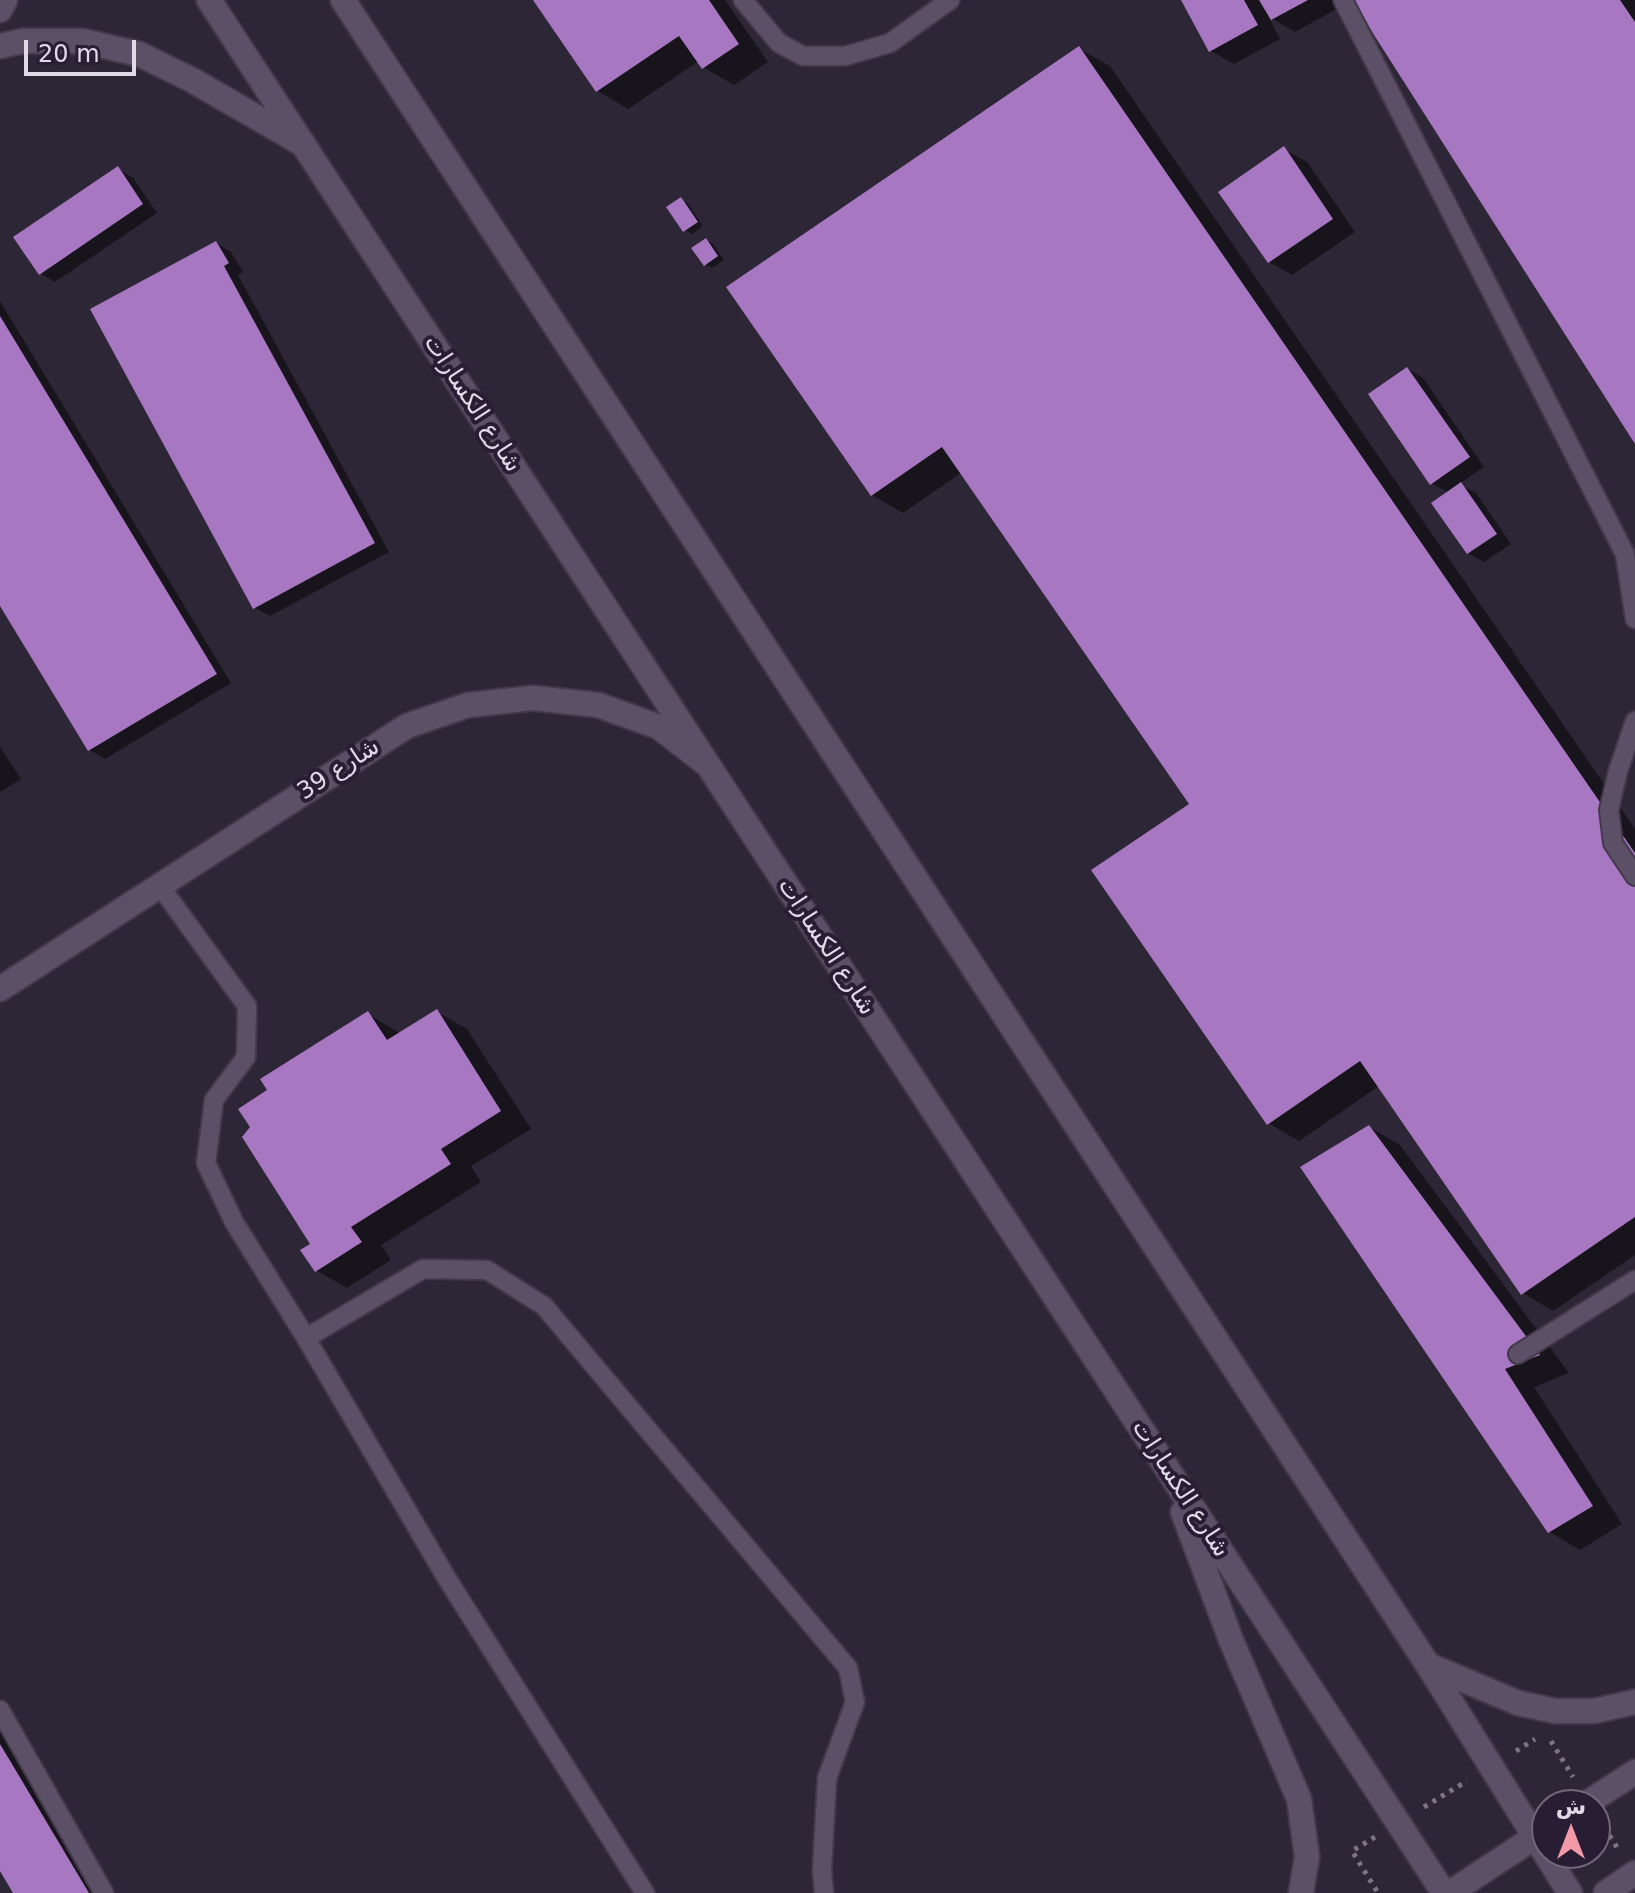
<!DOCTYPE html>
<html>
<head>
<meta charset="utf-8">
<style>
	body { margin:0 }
	#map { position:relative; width:1635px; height:1893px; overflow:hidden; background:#281d32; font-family:"DejaVu Sans",Vazirmatn,sans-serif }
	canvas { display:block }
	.north { position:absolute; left:1531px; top:1789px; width:80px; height:80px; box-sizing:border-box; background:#281d32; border:2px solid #72687a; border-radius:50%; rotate:0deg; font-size:22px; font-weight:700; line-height:32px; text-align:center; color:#e0d9e7 }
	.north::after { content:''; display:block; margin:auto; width:28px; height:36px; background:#f39aa8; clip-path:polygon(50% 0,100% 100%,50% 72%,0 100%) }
	.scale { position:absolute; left:24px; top:40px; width:112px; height:36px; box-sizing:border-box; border:4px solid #e0d9e7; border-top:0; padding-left:10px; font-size:24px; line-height:28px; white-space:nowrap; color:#e0d9e7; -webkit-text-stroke:6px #281d32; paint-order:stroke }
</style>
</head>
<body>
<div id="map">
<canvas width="1635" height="1893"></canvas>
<div class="north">ش</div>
<div class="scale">20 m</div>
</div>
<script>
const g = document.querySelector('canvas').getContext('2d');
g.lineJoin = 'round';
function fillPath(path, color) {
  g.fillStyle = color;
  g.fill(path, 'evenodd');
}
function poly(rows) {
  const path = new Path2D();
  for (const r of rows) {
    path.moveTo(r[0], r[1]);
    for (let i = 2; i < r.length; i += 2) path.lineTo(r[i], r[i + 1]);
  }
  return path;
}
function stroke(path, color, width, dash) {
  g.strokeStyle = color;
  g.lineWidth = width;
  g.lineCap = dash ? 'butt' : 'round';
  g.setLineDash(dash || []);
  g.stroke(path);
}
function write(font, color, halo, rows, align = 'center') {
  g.font = font + ' "DejaVu Sans",Vazirmatn,sans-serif';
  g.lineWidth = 8;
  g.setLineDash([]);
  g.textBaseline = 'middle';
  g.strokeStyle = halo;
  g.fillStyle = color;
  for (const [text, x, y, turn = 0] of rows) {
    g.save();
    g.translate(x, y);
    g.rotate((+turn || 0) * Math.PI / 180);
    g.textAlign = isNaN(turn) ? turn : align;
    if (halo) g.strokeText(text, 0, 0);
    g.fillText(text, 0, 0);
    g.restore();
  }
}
fillPath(poly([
	[0,0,1635,0,1635,1893,0,1893],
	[1547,1805,1595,1805,1595,1853,1547,1853]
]), '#2d2636');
fillPath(poly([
	[535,0,725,0,768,62,734,85,703,67,699,61,628,109,598,91],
	[1183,0,1339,0,1342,6,1295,32,1268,16,1280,39,1234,64,1211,51],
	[1356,0,1635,0,1635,441],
	[1079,49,1110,66,1635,829,1635,1255,1553,1311,1523,1293,1379,1086,1299,1141,1268,1123,1191,805,962,472,903,513,872,495],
	[1284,149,1307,162,1355,232,1292,275,1269,262],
	[118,169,133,178,157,213,55,282,40,273],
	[681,200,688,204,703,226,692,234,685,230],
	[706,240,713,244,724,260,712,268,705,264],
	[216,243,231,252,243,272,238,275,389,552,270,616,255,608],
	[0,301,231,683,105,759,90,750,0,602],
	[1408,369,1423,378,1484,467,1459,484,1476,493,1511,544,1484,562,1468,553,1449,493,1431,483],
	[0,747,21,779,0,792],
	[437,1012,467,1029,531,1129,471,1166,481,1182,381,1245,391,1260,347,1288,316,1270,313,1244,252,1128,270,1091,368,1014,401,1034],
	[1369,1127,1400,1145,1569,1373,1534,1387,1622,1524,1580,1550,1550,1532],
	[0,1712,107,1893,15,1893,0,1867]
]), '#0007');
fillPath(poly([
	[533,0,709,0,739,44,702,69,679,36,596,92],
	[1181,0,1244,0,1258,25,1209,52],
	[1259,0,1308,0,1271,20],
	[1354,0,1620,0,1635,22,1635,444,1374,35],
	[1079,46,1635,853,1635,1217,1521,1295,1360,1061,1267,1125,1091,870,1189,804,942,447,871,496,726,287],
	[1284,146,1333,219,1268,263,1218,192],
	[118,166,143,204,39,275,13,237],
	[681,197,698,222,683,232,666,207],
	[706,238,718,256,704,266,691,248],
	[216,241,229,263,224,266,375,543,253,609,90,309],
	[0,316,217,674,88,751,0,606],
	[1407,367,1470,457,1430,485,1368,394],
	[1461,482,1497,534,1467,554,1431,503],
	[437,1009,501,1111,441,1149,451,1164,351,1227,362,1242,315,1272,300,1250,310,1244,242,1137,250,1127,238,1109,267,1090,260,1079,368,1011,387,1040],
	[1369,1125,1540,1355,1505,1369,1593,1506,1548,1533,1300,1167],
	[0,1744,89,1893,13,1893,0,1871]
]), '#a877c1');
const lane = poly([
	[743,0,779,43,803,56,845,56,890,43,950,0],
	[1343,0,1625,554,1635,619],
	[1635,721,1618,771,1609,810,1613,843,1635,876],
	[160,886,247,1006,246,1057,214,1100,206,1163,234,1222,306,1338,446,1577,645,1893],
	[306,1338,423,1269,487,1270,544,1306,848,1668,855,1702,827,1778,822,1870,824,1893],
	[1518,1354,1635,1280],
	[0,1710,104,1893]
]);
const street = poly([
	[0,10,5,0],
	[0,46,23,41,82,41,139,54,192,80,303,144],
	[0,989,407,726,468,705,533,698,598,705,659,727,704,762],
	[1584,1805,1635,1772],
	[1450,1893,1547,1829],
	[1606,1893,1635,1873]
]);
const secondary = poly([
	[209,0,1444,1893],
	[343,0,1428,1665,1570,1893],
	[1183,1512,1231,1640,1299,1799,1307,1857,1301,1893],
	[1428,1665,1518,1703,1555,1711,1594,1711,1635,1702]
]);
stroke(lane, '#43394a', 22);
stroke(street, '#43394a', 28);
stroke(secondary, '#43394a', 28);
stroke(poly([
	[1551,1741,1573,1777],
	[1516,1751,1535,1739],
	[1424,1807,1467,1781],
	[1604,1827,1618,1849],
	[1375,1837,1352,1851,1378,1893]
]), '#7c7385', 5, [4, 6]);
stroke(lane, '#5c5067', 18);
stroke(street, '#5c5067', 24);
stroke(secondary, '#5c5067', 24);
write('24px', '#e0d9e7', '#281d32', [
	["شارع الكسارات",472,404,57],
	["شارع 39",339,770,-33],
	["شارع الكسارات",826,947,57],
	["شارع الكسارات",1180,1489,57]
]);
</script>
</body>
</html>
